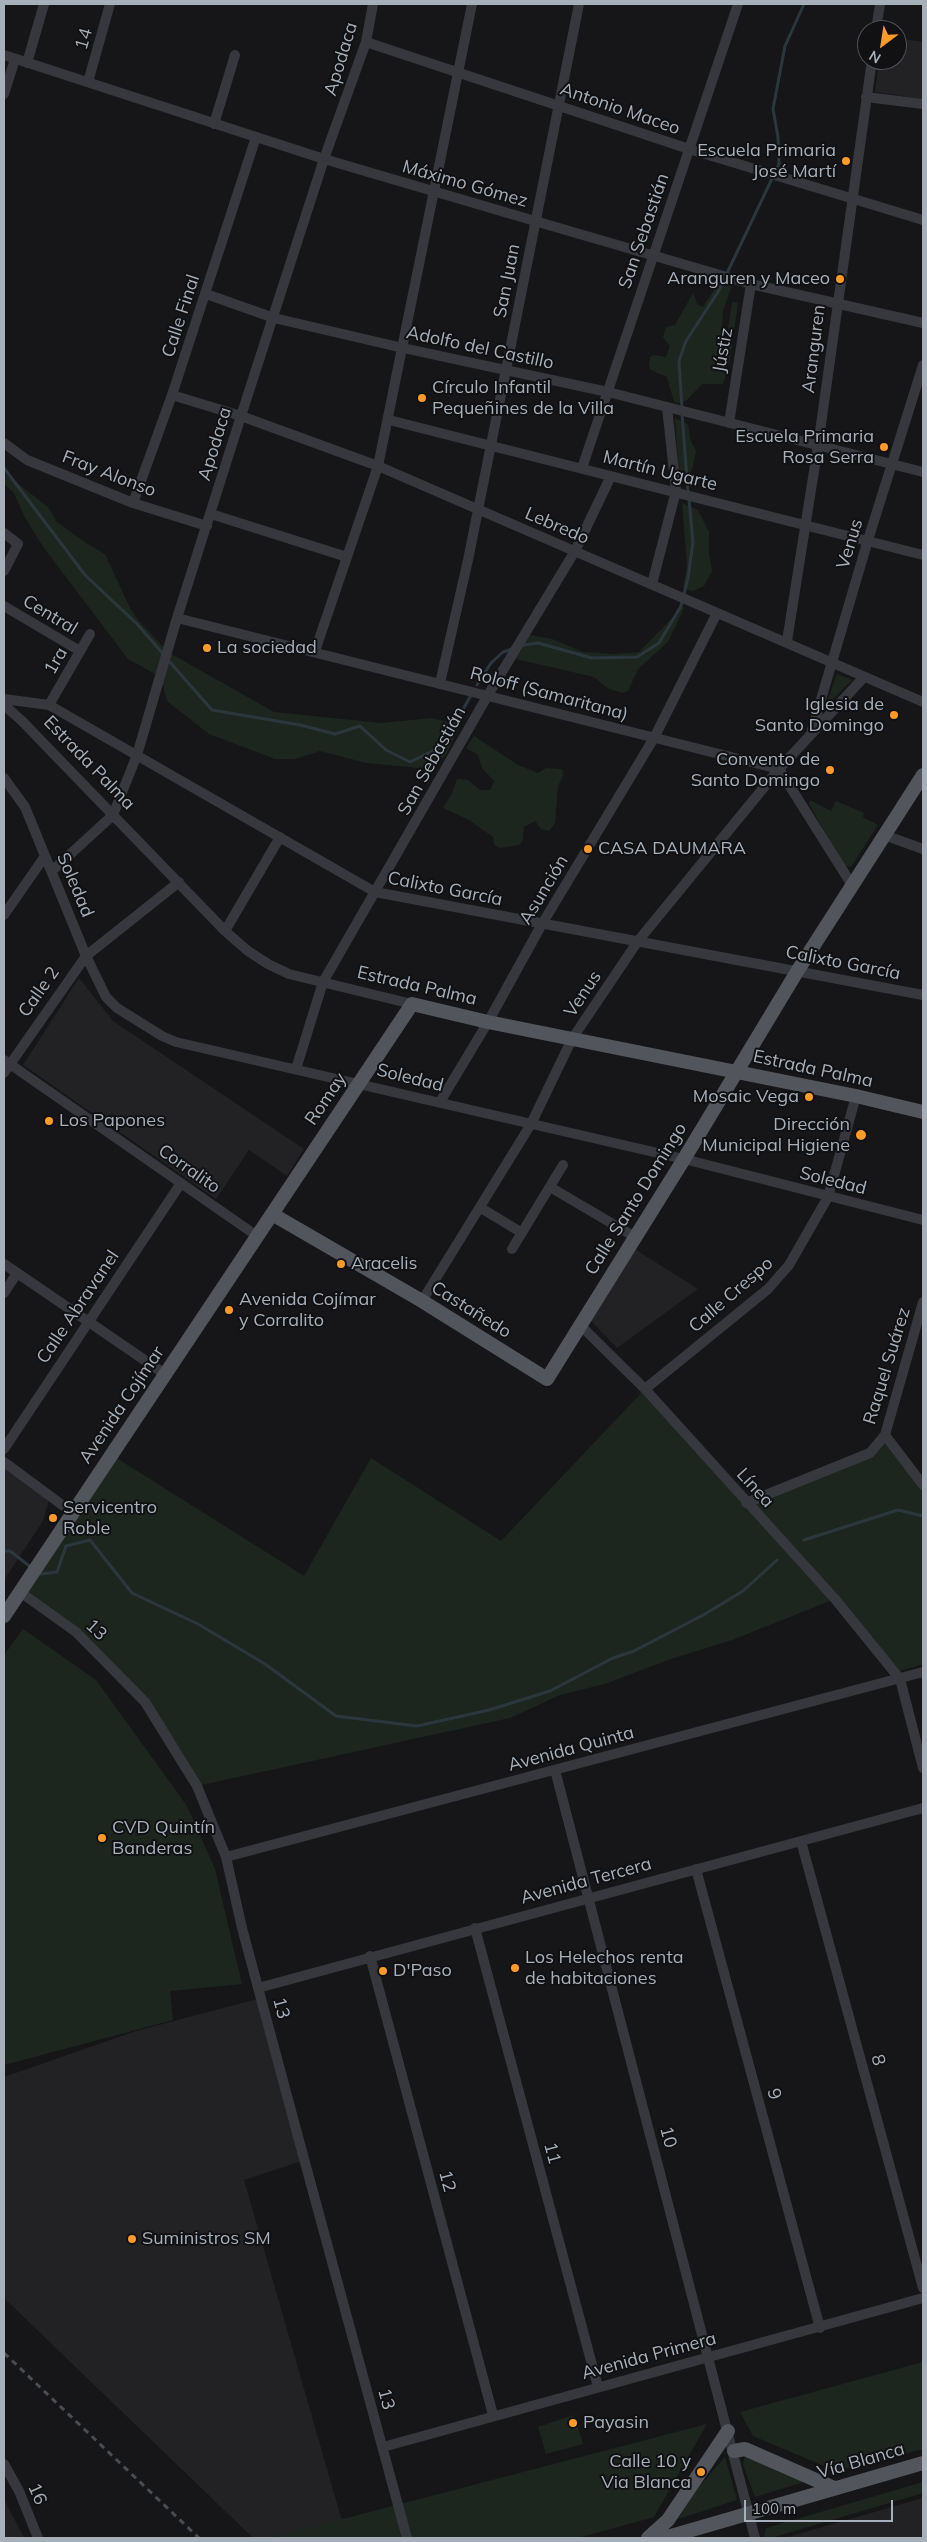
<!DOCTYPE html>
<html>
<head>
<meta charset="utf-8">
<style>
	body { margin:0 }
	#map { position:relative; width:927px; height:2542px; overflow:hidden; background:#161618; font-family:Mulish,sans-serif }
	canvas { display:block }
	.frame { position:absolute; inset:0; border:5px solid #a7afb9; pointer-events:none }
	.north { position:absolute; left:857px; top:20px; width:50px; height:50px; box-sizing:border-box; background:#111113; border:1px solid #4d5055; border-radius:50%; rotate:211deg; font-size:14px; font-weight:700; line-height:20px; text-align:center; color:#a7afb9 }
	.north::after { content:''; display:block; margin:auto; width:18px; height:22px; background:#fe9a27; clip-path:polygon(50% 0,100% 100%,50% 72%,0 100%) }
	.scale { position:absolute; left:744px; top:2500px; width:149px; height:22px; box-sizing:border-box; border:2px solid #a7afb9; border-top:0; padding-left:6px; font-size:15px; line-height:18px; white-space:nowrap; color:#a7afb9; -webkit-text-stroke:4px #111113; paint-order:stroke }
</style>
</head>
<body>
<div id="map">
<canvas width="927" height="2542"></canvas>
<div class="frame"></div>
<div class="north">N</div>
<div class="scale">100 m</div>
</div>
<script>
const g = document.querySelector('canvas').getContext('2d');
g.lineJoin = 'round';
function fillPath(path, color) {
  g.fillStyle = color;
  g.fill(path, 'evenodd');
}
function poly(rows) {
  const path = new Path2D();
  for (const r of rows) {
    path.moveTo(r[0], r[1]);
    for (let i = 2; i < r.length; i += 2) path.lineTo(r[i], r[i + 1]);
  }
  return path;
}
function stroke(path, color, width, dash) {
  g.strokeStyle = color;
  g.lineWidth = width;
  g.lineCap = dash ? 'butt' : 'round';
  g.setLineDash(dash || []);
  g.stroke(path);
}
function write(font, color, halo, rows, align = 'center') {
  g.font = font + ' Mulish,sans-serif';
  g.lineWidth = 4;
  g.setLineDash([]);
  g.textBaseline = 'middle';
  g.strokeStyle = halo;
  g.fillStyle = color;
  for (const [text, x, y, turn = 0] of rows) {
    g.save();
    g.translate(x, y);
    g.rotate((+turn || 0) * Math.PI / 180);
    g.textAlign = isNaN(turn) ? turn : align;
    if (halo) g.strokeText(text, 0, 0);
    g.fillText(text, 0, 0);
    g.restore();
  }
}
fillPath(poly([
	[897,38,923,42,923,99,875,92,879,60,897,60],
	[79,978,113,1021,304,1149,287,1176,249,1150,216,1199,23,1065],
	[633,1248,698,1289,617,1348,589,1319],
	[4,1468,49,1499,43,1521,4,1580],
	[261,1998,305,2160,244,2180,342,2521,271,2538,253,2538,4,2298,4,2077,136,2031],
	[923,2498,923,2538,784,2538],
	[4,2499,24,2538,4,2538]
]), '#222225');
fillPath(poly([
	[721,279,733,282,723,311,720,357,726,375,723,384,702,384,687,400,681,403,674,402,667,377,651,370,649,366,650,357,654,355,666,357,670,346,663,337,666,327,675,325,693,293,697,304,703,307],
	[732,302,738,303,729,364,723,363],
	[675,418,688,424,690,439,696,451,692,470,680,487],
	[4,473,48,507,57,522,86,543,105,554,130,608,138,620,168,652,274,712,381,723,431,718,460,725,446,755,429,769,366,763,320,751,295,759,275,759,209,734,167,701,161,677,128,659,44,548,25,518,14,493,4,484],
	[682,503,698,510,709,532,709,553,712,571,704,586,693,591,683,588,687,566],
	[681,606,684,608,668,642,638,669,628,691,622,693,607,688,594,677,516,659,530,635,552,639,583,652,613,654,639,652,676,614],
	[837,674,852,680,825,707],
	[474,736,518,765,538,773,546,768,562,769,563,776,558,786,555,823,549,831,541,829,535,821,524,827,523,840,519,845,499,848,494,844,493,837,469,820,443,808,452,793,457,779,468,780,480,790,490,790,494,781,482,768,478,755,466,748],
	[810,800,831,811,836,801,864,813,863,817,878,825,851,867,844,866,809,804],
	[645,1389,746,1502,871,1456,885,1435,923,1485,923,1664,900,1671,835,1599,732,1640,668,1660,605,1684,560,1695,510,1718,197,1786,145,1702,27,1592,115,1457,304,1576,371,1458,501,1541],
	[23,1629,96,1680,187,1806,215,1869,242,1984,170,1991,173,2020,4,2065,4,1655],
	[923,2362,923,2449,836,2471,753,2436,740,2412],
	[574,2415,583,2444,546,2454,538,2427],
	[707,2424,654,2517,578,2538,270,2538],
	[745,2455,807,2481,755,2497,743,2465],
	[725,2457,737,2500,678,2519,696,2490],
	[923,2482,923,2493,771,2538,764,2538,766,2528]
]), '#1d261e');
stroke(poly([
	[682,408,679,361,686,341,718,292,779,164,778,137,773,109,785,46,804,4],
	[682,414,688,492],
	[4,468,85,575,137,624,164,655],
	[524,645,538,643,592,658,637,657,659,643,681,606,688,578,693,542,689,499],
	[168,660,212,710,300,725,335,734,360,726,386,750,410,762,443,746,471,695],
	[477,685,491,663,503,652,512,649],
	[804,1540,898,1510,923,1516],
	[4,1551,10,1551,32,1568],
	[37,1572,41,1574,57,1572,66,1546,90,1540,132,1593,198,1624,265,1664,336,1716,417,1726,489,1710,550,1691,613,1658,634,1651,705,1614,743,1591,777,1560]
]), '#2b373d', 3);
stroke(poly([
	[876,30,880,4],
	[366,42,689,149,923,220],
	[4,55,324,159,535,221,751,284,923,323],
	[27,63,44,4],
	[88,82,110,4],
	[4,94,15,59],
	[866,97,923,104],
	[214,124,235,55],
	[206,294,274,318,403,348,608,392,923,472],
	[172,395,241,416,378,466,923,702],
	[389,420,923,555],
	[729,423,751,284],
	[4,443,27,460,133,503,207,526],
	[582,468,738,4],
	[133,503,172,395,256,137],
	[211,514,347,557],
	[4,533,18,544,4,571],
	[652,584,676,491,667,407],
	[4,606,80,651],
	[177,618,779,769,852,885],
	[787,641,818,446,872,60],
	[315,651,378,466,472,4],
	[440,683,468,560,579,4],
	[4,699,49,705,375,892,923,995],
	[4,705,22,721,225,931,248,951,268,964,289,974,412,1004],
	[49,705,90,634],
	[812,730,868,540,923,365],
	[4,778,25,807,86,956,106,997,117,1008,162,1036,176,1042,684,1159,923,1220],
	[884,835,923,849],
	[53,870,113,815,137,755,177,618,241,416,324,159,366,42,373,4],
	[4,915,45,856],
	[225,931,280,837],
	[4,1060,257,1236],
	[296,1069,323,982,488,695,575,551,611,476],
	[4,1073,86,956,179,882],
	[440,1102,488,1022,542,924,654,738,717,613],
	[550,1187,635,1237],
	[481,1208,522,1233],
	[512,1249,563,1165],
	[4,1264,165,1374],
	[4,1293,17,1273],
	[422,1301,531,1124,572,1039,638,941,779,769,864,677],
	[580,1325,645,1389,835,1599,900,1679,923,1768],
	[645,1389,768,1289,789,1265,828,1197,856,1096],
	[885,1435,923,1485],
	[4,1449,181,1183],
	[4,1462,73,1513],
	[746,1503,870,1453,885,1435,923,1302],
	[20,1592,76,1632,145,1702,197,1786,226,1857,242,1928,300,2144,407,2538],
	[555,1770,755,2538],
	[801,1841,923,2288],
	[226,1857,923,1672],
	[696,1869,820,2328],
	[475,1928,598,2387],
	[370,1956,493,2415],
	[258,1988,923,1808],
	[383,2447,923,2298],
	[4,2464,19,2491,38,2538]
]), '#36383d', 10);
stroke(poly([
	[272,1214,422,1301,547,1379,684,1159,798,970,923,775],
	[4,1616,412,1004,488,1022,856,1096,923,1112],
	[734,2451,745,2449,834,2488],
	[648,2538,668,2520,728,2431],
	[664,2538,923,2463]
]), '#52565c', 14);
stroke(poly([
	[4,2353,199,2538]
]), '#494d52', 3, [6, 5]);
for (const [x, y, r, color] of [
	[846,161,5,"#fe9a27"],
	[840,279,5,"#fe9a27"],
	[422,398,5,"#fe9a27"],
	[884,447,5,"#fe9a27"],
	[207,648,5,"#fe9a27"],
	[894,715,5,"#fe9a27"],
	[830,770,5,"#fe9a27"],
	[588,849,5,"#fe9a27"],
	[809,1097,5,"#fe9a27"],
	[49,1121,5,"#fe9a27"],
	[861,1135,6,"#fe9a27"],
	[341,1264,5,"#fe9a27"],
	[229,1310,5,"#fe9a27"],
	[53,1518,5,"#fe9a27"],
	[102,1838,5,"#fe9a27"],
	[515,1968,5,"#fe9a27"],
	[383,1971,5,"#fe9a27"],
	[132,2239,5,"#fe9a27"],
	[573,2423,5,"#fe9a27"],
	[701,2472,5,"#fe9a27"]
]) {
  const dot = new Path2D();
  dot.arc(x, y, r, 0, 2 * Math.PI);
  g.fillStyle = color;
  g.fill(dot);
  stroke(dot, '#111113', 2);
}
write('18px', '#a7afb9', '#111113', [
	["14",84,39,-74],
	["Apodaca",341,59,-73],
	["Antonio Maceo",620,109,19],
	["Máximo Gómez",465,184,16],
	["San Sebastián",644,231,-71],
	["San Juan",507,281,-79],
	["Calle Final",181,316,-72],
	["Adolfo del Castillo",480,348,12],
	["Aranguren",814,349,-83],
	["Jústiz",723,350,-80],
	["Apodaca",215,444,-73],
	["Martín Ugarte",660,471,14],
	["Fray Alonso",109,474,21],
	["Lebredo",557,526,23],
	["Venus",850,544,-73],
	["Central",50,615,31],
	["1ra",56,661,-60],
	["Roloff (Samaritana)",549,694,15],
	["San Sebastián",432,761,-61],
	["Estrada Palma",89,763,46],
	["Soledad",75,885,67],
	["Calixto García",445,889,11],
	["Asunción",544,890,-59],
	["Calixto García",843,963,11],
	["Estrada Palma",417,986,13],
	["Calle 2",39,992,-55],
	["Venus",583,994,-56],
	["Estrada Palma",813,1069,12],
	["Soledad",410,1078,14],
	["Romay",326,1099,-56],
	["Corralito",189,1169,35],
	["Soledad",833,1181,14],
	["Calle Santo Domingo",636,1199,-58],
	["Calle Crespo",731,1295,-41],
	["Calle Abravanel",78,1307,-56],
	["Castañedo",471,1310,32],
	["Raquel Suárez",887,1366,-73],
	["Avenida Cojímar",122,1405,-56],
	["Línea",755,1488,48],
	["13",96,1630,43],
	["Avenida Quinta",571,1749,-15],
	["Avenida Tercera",586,1881,-15],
	["13",281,2008,75],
	["8",878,2060,75],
	["9",774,2094,75],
	["10",668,2137,75],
	["11",552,2153,75],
	["12",447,2181,75],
	["Avenida Primera",649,2356,-15],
	["13",386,2399,75],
	["Vía Blanca",861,2461,-16],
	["16",37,2494,66]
]);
write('18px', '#a7afb9', '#111113', [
	["Escuela Primaria",836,151,"right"],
	["José Martí",836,172,"right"],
	["Aranguren y Maceo",830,279,"right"],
	["Círculo Infantil",432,388],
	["Pequeñines de la Villa",432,409],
	["Escuela Primaria",874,437,"right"],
	["Rosa Serra",874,458,"right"],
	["La sociedad",217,648],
	["Iglesia de",884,705,"right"],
	["Santo Domingo",884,726,"right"],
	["Convento de",820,760,"right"],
	["Santo Domingo",820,781,"right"],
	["CASA DAUMARA",598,849],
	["Mosaic Vega",799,1097,"right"],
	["Los Papones",59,1121],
	["Dirección",850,1125,"right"],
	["Municipal Higiene",850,1146,"right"],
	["Aracelis",351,1264],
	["Avenida Cojímar",239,1300],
	["y Corralito",239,1321],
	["Servicentro",63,1508],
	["Roble",63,1529],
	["CVD Quintín",112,1828],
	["Banderas",112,1849],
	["Los Helechos renta",525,1958],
	["de habitaciones",525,1979],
	["D'Paso",393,1971],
	["Suministros SM",142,2239],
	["Payasin",583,2423],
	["Calle 10 y",691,2462,"right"],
	["Via Blanca",691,2483,"right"]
], 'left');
</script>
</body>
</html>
